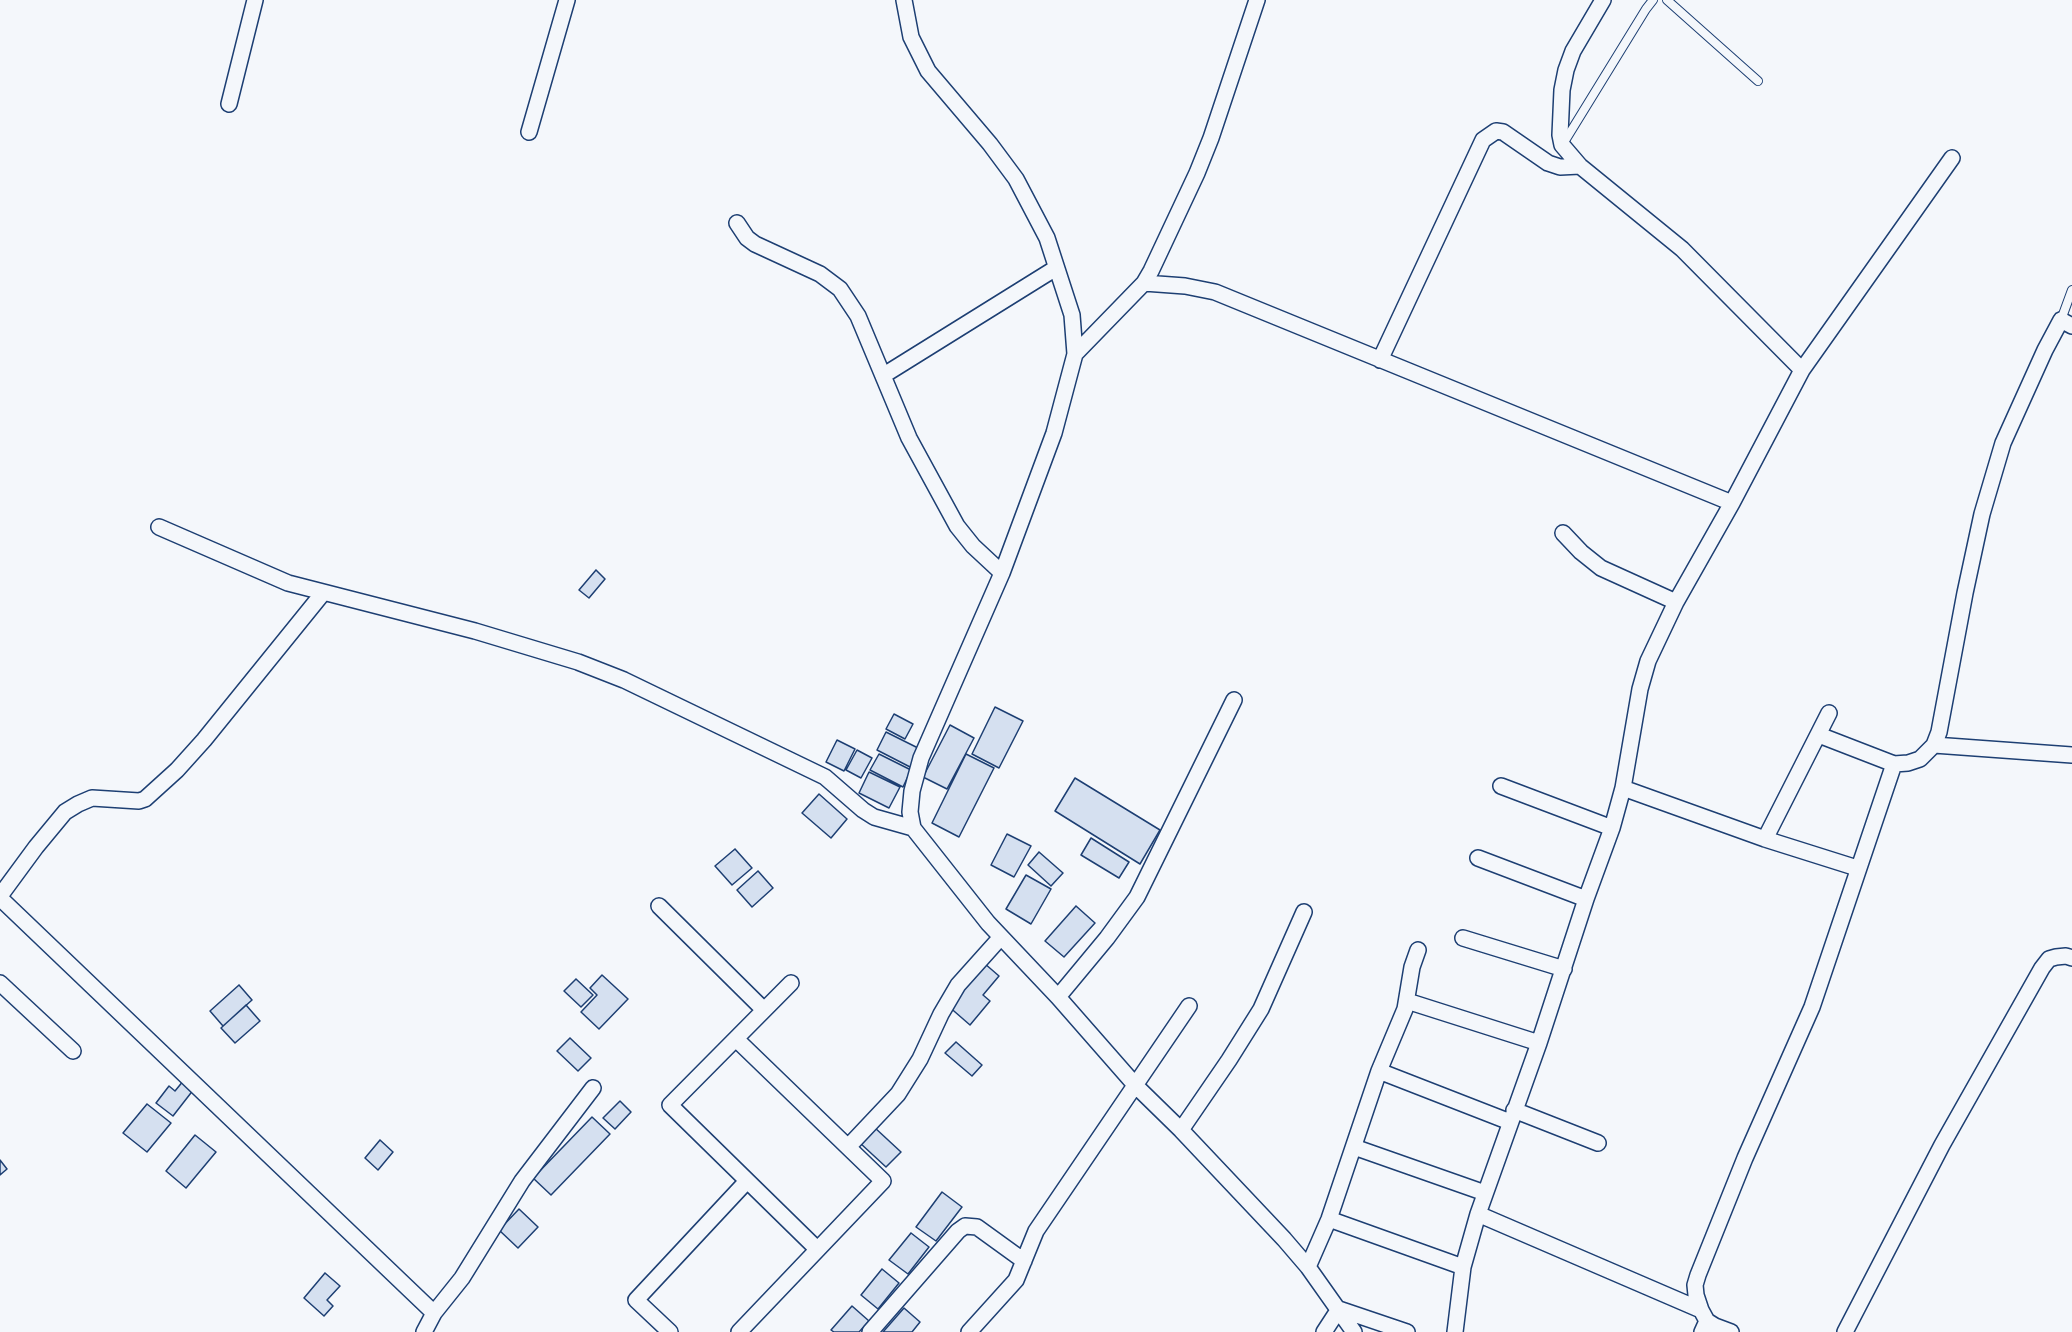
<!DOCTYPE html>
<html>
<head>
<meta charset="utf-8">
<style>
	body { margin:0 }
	canvas { display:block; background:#f4f7fb }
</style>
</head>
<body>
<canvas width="2072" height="1332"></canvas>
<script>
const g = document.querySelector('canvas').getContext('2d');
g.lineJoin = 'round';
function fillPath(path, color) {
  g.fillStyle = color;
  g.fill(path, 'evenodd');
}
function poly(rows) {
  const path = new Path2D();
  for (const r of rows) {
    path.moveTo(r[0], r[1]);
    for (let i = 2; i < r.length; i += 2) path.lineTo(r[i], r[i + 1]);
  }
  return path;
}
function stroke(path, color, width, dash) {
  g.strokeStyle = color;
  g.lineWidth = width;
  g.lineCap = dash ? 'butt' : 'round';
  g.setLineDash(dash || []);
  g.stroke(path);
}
const building = poly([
	[596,570,605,579,589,598,579,590,596,570],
	[995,707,1023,721,999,768,972,754,995,707],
	[894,714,913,724,905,739,886,729,894,714],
	[950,725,974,738,947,789,923,777,950,725],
	[886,732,922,750,912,768,877,750,886,732],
	[837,740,855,749,844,771,826,762,837,740],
	[857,750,872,758,861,778,846,770,857,750],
	[879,754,911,770,903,787,870,770,879,754],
	[966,754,994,768,959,837,932,823,966,754],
	[869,772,900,787,889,808,859,793,869,772],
	[1075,778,1160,830,1140,864,1055,811,1075,778],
	[819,794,847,819,831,838,802,813,819,794],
	[1007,834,1031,846,1014,877,991,865,1007,834],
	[1091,838,1129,862,1119,878,1081,855,1091,838],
	[735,849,752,868,732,885,715,866,735,849],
	[1039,852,1063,873,1051,886,1028,865,1039,852],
	[758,871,773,888,752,907,737,890,758,871],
	[1026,875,1051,889,1031,924,1006,909,1026,875],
	[1076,906,1095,923,1064,957,1045,941,1076,906],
	[984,963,999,976,983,995,990,1001,970,1025,947,1005,984,963],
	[602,975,628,999,599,1029,581,1012,597,995,590,988,602,975],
	[576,979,593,995,581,1007,564,991,576,979],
	[239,985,252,1000,223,1026,210,1011,239,985],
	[246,1005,260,1021,235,1043,221,1028,246,1005],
	[570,1038,591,1058,578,1071,557,1051,570,1038],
	[956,1042,982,1065,972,1076,945,1053,956,1042],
	[184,1080,194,1089,173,1116,156,1103,169,1086,175,1091,184,1080],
	[620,1101,631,1112,615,1129,603,1118,620,1101],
	[147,1104,171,1123,147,1152,123,1133,147,1104],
	[592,1117,610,1134,551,1195,533,1178,592,1117],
	[874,1127,901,1152,886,1167,860,1143,874,1127],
	[195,1135,216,1152,186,1188,166,1171,195,1135],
	[380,1140,393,1152,378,1170,365,1158,380,1140],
	[0,1160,7,1169,0,1175,0,1160],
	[942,1192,962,1207,936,1241,916,1227,942,1192],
	[519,1209,538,1227,518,1248,499,1230,519,1209],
	[911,1233,929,1247,908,1274,889,1260,911,1233],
	[882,1269,899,1283,878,1309,861,1295,882,1269],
	[325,1273,340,1286,327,1300,333,1306,324,1316,304,1298,325,1273],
	[852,1306,869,1321,859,1332,834,1332,831,1330,852,1306],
	[904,1308,920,1322,912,1332,883,1332,904,1308]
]);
fillPath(building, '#d5e0f0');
stroke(building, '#1d3f73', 1.5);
const lane = poly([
	[1667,0,1758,81],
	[1563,144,1646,9,1653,0],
	[2061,320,2072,290]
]);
const street = poly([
	[904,0,911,37,928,71,990,144,1016,179,1047,238,1072,315,1075,354,1054,433,1002,573,921,758,912,791,910,812,913,828,988,923,1058,997,1136,1086,1181,1130,1284,1239,1308,1267,1354,1332],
	[229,104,255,0],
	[529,132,567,0],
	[737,223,747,238,755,244,820,274,840,289,858,316,909,438,957,526,973,546,1002,573],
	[1144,283,1185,286,1215,292,1732,503],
	[2072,326,2061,320,2045,350,2003,443,1982,514,1965,593,1939,732,1934,745,2072,755],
	[1075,354,1144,283,1151,271,1197,173,1211,138,1257,0],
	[1380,360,1483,140,1496,131,1503,132,1548,163,1560,167,1580,166],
	[1802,370,1952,158],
	[884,375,1056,268],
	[159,527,288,583,475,631,578,662,624,680,825,777,863,810,874,817,913,828],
	[1563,533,1581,552,1601,568,1676,602],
	[1819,735,1894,764],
	[1501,786,1612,828],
	[1623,788,1765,839,1857,868],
	[1765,839,1829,713],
	[1478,858,1586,899],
	[0,896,36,847,65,812,78,804,92,798,139,801,145,799,177,770,204,740,323,593],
	[0,898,434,1313,424,1332],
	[659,906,764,1010],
	[1463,938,1564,969],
	[0,983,73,1051],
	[791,983,670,1105,817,1249],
	[1058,997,1107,938,1137,897,1234,700],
	[1407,1001,1539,1043],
	[736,1039,883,1181,739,1332],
	[1379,1071,1510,1122],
	[1514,1110,1598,1143],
	[1181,1130,1229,1060,1261,1009,1304,912],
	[848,1147,898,1094,920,1059,941,1014,958,985,1001,937],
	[1354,1147,1485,1193],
	[1478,1214,1701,1310],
	[1329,1219,1463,1267],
	[1308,1267,1329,1219,1379,1071,1405,1009,1412,967,1418,950],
	[434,1313,462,1278,522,1181,593,1088],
	[1707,1321,1701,1310,1696,1295,1695,1285,1698,1275,1745,1158,1812,1007,1894,764,1908,763,1920,759,1934,745],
	[670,1332,636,1300,747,1181],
	[870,1332,958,1231,965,1226,977,1227,1024,1261],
	[969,1332,1016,1280,1036,1231,1189,1006],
	[1324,1332,1339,1309,1407,1332],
	[1455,1332,1463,1267,1478,1214,1539,1043,1586,899,1612,828,1623,788,1640,689,1648,661,1676,602,1732,503,1802,370,1682,249,1580,166,1562,145,1560,135,1562,90,1566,70,1573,51,1603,0],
	[1702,1332,1707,1321,1715,1326,1731,1332],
	[1845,1332,1942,1145,2042,968,2049,959,2056,957,2066,956,2072,958]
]);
stroke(lane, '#1d3f73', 10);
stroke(street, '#1d3f73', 18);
stroke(lane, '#f4f7fb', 8);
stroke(street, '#f4f7fb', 15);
</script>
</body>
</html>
